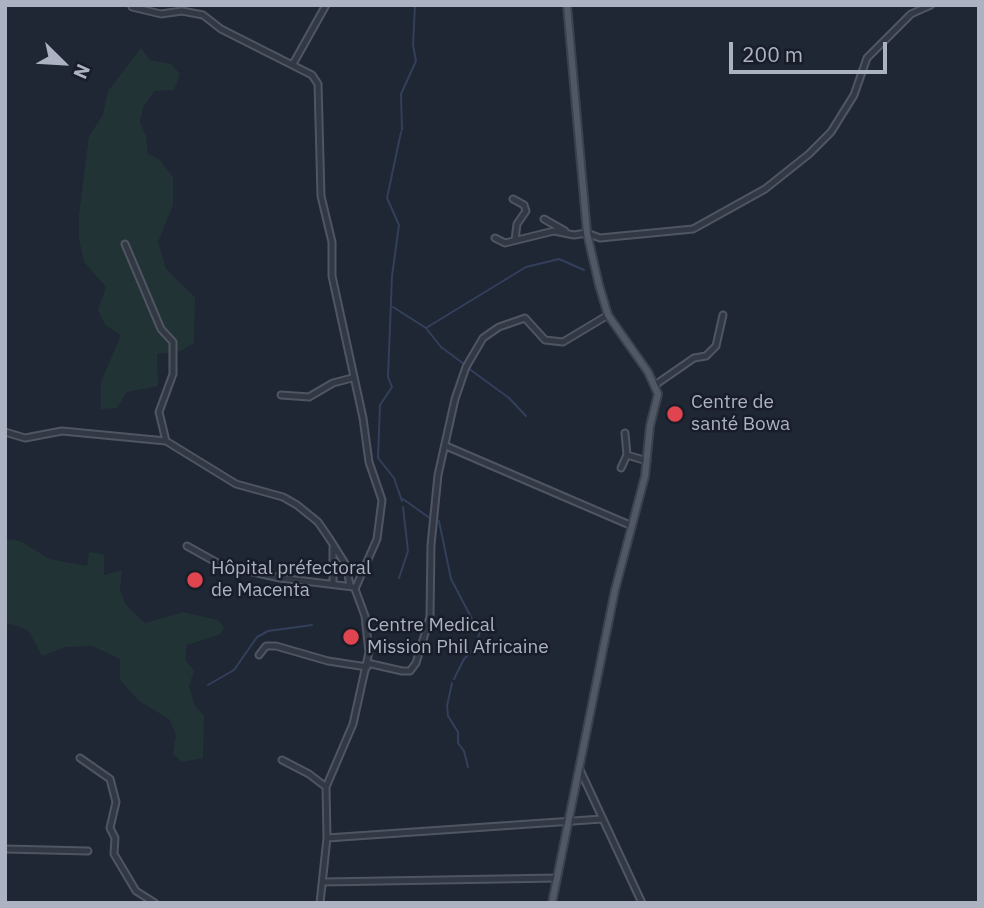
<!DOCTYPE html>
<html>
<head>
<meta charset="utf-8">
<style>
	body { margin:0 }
	#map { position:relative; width:984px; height:908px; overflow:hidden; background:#1f2634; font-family:"IBM Plex Sans",sans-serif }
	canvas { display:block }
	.frame { position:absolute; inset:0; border:7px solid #acb2c2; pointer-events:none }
	.north { position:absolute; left:28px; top:28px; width:70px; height:70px; -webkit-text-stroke:5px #181d29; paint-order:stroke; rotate:114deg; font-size:19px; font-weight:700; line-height:28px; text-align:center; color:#acb2c2 }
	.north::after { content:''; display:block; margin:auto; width:24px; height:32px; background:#acb2c2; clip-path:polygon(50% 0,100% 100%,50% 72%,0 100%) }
	.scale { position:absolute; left:729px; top:42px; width:158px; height:32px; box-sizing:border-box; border:4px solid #acb2c2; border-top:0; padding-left:9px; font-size:21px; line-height:24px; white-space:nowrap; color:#acb2c2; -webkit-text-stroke:5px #181d29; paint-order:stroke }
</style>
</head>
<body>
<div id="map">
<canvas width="984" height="908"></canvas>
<div class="frame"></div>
<div class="north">N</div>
<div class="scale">200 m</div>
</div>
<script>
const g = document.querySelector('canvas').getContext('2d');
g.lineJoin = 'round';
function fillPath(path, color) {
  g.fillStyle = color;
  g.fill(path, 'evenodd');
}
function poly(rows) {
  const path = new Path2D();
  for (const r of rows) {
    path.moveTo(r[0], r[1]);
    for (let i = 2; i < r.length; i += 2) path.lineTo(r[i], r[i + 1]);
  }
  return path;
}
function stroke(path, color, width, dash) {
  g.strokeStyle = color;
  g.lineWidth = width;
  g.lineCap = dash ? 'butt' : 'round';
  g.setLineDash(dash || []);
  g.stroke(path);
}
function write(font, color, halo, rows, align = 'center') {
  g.font = font + ' "IBM Plex Sans",sans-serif';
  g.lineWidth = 5;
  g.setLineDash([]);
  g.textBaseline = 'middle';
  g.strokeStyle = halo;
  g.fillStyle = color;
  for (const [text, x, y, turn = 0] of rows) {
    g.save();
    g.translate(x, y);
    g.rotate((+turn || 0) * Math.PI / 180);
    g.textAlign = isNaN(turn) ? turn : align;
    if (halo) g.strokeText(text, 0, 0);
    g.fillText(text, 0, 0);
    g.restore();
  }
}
fillPath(poly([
	[141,48,150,60,171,64,180,74,174,90,154,91,143,108,140,122,146,136,148,154,160,160,173,177,173,205,158,242,166,269,195,297,194,343,180,351,157,354,158,386,127,392,117,408,101,409,101,382,121,335,105,325,98,310,106,287,84,262,79,239,79,215,89,136,103,115,108,91],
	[5,539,20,541,50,559,87,566,89,552,104,554,104,575,122,570,120,590,126,605,145,623,183,612,218,620,224,627,221,634,187,645,185,659,194,671,189,686,195,706,204,716,203,758,182,762,173,754,176,735,169,719,139,701,120,680,120,659,92,646,65,647,42,656,28,630,5,622]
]), '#223336');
stroke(poly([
	[402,130,401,94,416,61,413,45,415,5],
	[401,132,387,198,399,225,392,276,388,377,392,387,380,405,378,458,394,478,402,501],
	[393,307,426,328,441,347,464,364],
	[426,328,526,267,559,259,584,270],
	[468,368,509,398,526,416],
	[403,499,431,519],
	[439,521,451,579,473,621,482,625,475,648,464,659,454,679],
	[399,578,408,551,403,507],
	[452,683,447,706,448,716,458,732,458,743,464,751,468,767],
	[208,685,234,670,257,637,268,631,312,625]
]), '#33405b', 2);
const minor = poly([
	[132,7,161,14,182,11,203,15,221,29,312,75,318,84,321,196,332,242,332,276,363,418,369,462,382,500,377,539,355,589,365,616,369,652,353,724,326,787,327,838,320,903],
	[293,64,326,5],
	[513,199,524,205,526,211,517,224,515,240],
	[544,219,565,231],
	[495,238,505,243,554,231,574,235,587,233,600,238,693,229,765,189,809,154,831,132,854,95,867,58,911,14,931,5],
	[125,244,161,329,173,342,173,374,159,412,166,441],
	[655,385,694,358,706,356,716,346,723,315],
	[281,395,309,397,333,383,352,378],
	[5,432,25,438,62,431,166,441,236,484,283,497,297,505,318,522,329,538,346,565,350,585],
	[446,446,632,526],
	[627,455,647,461],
	[621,468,627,455,625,433],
	[187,546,221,565,280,578,353,587],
	[333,582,333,548],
	[259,655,266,646,276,646,328,661,367,667],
	[367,663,402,671,410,671,416,663,430,617,431,545,438,475,455,399,466,367,483,338,499,327,525,318,545,340,563,342,608,315],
	[80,758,110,779,116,802,110,828,115,838,114,854,136,891,155,903],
	[282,760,309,774,326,787],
	[580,770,642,903],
	[327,838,602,819],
	[5,849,88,851],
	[324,882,557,878]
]);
const major = poly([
	[552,903,615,590,645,476,650,426,658,394,648,372,608,315,599,285,587,233,567,5]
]);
stroke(minor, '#505563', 9);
stroke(major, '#3c414e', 10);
stroke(minor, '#323844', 5);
stroke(major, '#505765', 6);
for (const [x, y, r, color] of [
	[675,414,9,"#e0444e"],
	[195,580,9,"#e0444e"],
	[351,637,9,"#e0444e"]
]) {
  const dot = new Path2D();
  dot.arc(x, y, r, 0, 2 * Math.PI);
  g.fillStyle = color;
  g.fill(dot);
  stroke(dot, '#181d29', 2.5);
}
write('19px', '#acb2c2', '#181d29', [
	["Centre de",691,403],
	["santé Bowa",691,425],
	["Hôpital préfectoral",211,569],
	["de Macenta",211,591],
	["Centre Medical",367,626],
	["Mission Phil Africaine",367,648]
], 'left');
</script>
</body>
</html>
